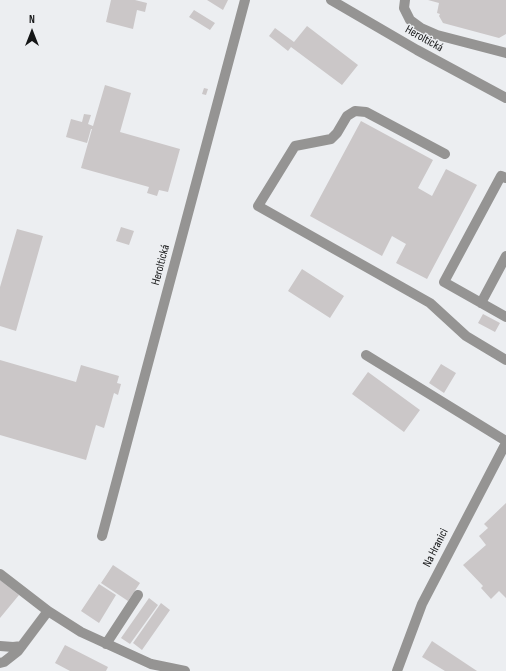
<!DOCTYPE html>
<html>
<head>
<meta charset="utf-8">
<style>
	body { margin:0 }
	#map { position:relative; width:506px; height:671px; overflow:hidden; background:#eceef1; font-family:"Sofia Sans Condensed",sans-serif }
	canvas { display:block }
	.north { position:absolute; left:12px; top:12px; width:40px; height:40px; -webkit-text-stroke:3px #eceef1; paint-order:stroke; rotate:0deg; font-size:11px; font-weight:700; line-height:16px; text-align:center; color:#151617 }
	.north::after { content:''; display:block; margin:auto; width:14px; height:18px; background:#151617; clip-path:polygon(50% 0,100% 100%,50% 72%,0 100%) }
</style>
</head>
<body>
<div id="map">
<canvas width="506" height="671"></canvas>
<div class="north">N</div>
</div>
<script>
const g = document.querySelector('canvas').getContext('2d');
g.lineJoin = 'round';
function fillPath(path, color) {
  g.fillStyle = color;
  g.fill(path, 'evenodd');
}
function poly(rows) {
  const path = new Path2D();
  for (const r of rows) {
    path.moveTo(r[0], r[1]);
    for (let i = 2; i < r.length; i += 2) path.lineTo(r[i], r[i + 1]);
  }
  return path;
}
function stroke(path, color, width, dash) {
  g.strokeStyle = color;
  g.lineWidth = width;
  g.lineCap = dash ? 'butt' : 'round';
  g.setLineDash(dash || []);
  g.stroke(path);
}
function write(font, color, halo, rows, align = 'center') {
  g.font = font + ' "Sofia Sans Condensed",sans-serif';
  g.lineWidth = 3;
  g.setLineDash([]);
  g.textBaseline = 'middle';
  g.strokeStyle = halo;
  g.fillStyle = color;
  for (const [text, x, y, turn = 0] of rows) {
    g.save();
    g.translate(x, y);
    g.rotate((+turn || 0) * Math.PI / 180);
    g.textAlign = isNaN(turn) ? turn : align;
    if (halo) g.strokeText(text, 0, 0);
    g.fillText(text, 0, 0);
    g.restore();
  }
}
fillPath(poly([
	[111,0,135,0,147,3,145,12,137,10,133,29,106,22],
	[207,0,228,0,223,10],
	[428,0,506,0,506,34,499,38,443,23,439,16,440,14,437,13,439,3],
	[194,10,215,23,210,30,189,17],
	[307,26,358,65,342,85,291,47,288,51,269,36,275,28,294,42],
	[105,85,131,93,120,132,180,149,168,192,159,190,157,196,147,193,149,187,81,168,92,129,91,129,87,143,66,137,71,119,82,122,84,114,91,115,88,124,93,126],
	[204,88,208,89,206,95,202,94],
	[361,121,433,160,418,188,432,196,446,169,477,185,427,279,396,263,406,244,392,236,382,256,310,216],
	[121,227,134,231,129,245,116,241],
	[17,229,43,236,16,331,0,326,0,287],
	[302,269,344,296,330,318,288,291],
	[483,314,500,323,495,332,478,323],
	[0,360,76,382,81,365,119,376,117,383,121,384,118,395,114,393,104,428,96,425,86,460,0,435],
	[441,364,456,373,444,393,429,383],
	[368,372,420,410,404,432,352,394],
	[506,503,506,598,499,591,491,599,481,588,483,586,463,565,486,545,479,536,488,528,484,524],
	[113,565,140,583,128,601,101,583],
	[0,580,19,595,0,618],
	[99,584,116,595,99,623,81,611],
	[149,598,158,605,130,644,121,638],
	[161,603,170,610,142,650,133,643],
	[432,641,477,671,445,671,422,657],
	[65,645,108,667,106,671,70,671,55,663]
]), '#cbc7c8');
stroke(poly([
	[331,0,417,50,506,98],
	[405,0,404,8,410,20,421,28,437,35,506,53],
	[445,154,366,112,355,111,347,116,337,133,331,139,295,146,258,206,430,303,466,336,506,360],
	[506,178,501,176,444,282,506,317],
	[481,303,506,256],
	[366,355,506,441],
	[102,536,245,0],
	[0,574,48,611,18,651,4,662,0,663],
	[48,611,81,632,151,664,185,671],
	[106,644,138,595],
	[0,646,13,647,22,646],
	[397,671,422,604,506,443]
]), '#959493', 10);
write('12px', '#151617', '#eceef1', [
	["Heroltická",424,39,29],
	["Heroltická",161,265,-75],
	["Na Hranici",436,548,-63]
]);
</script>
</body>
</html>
